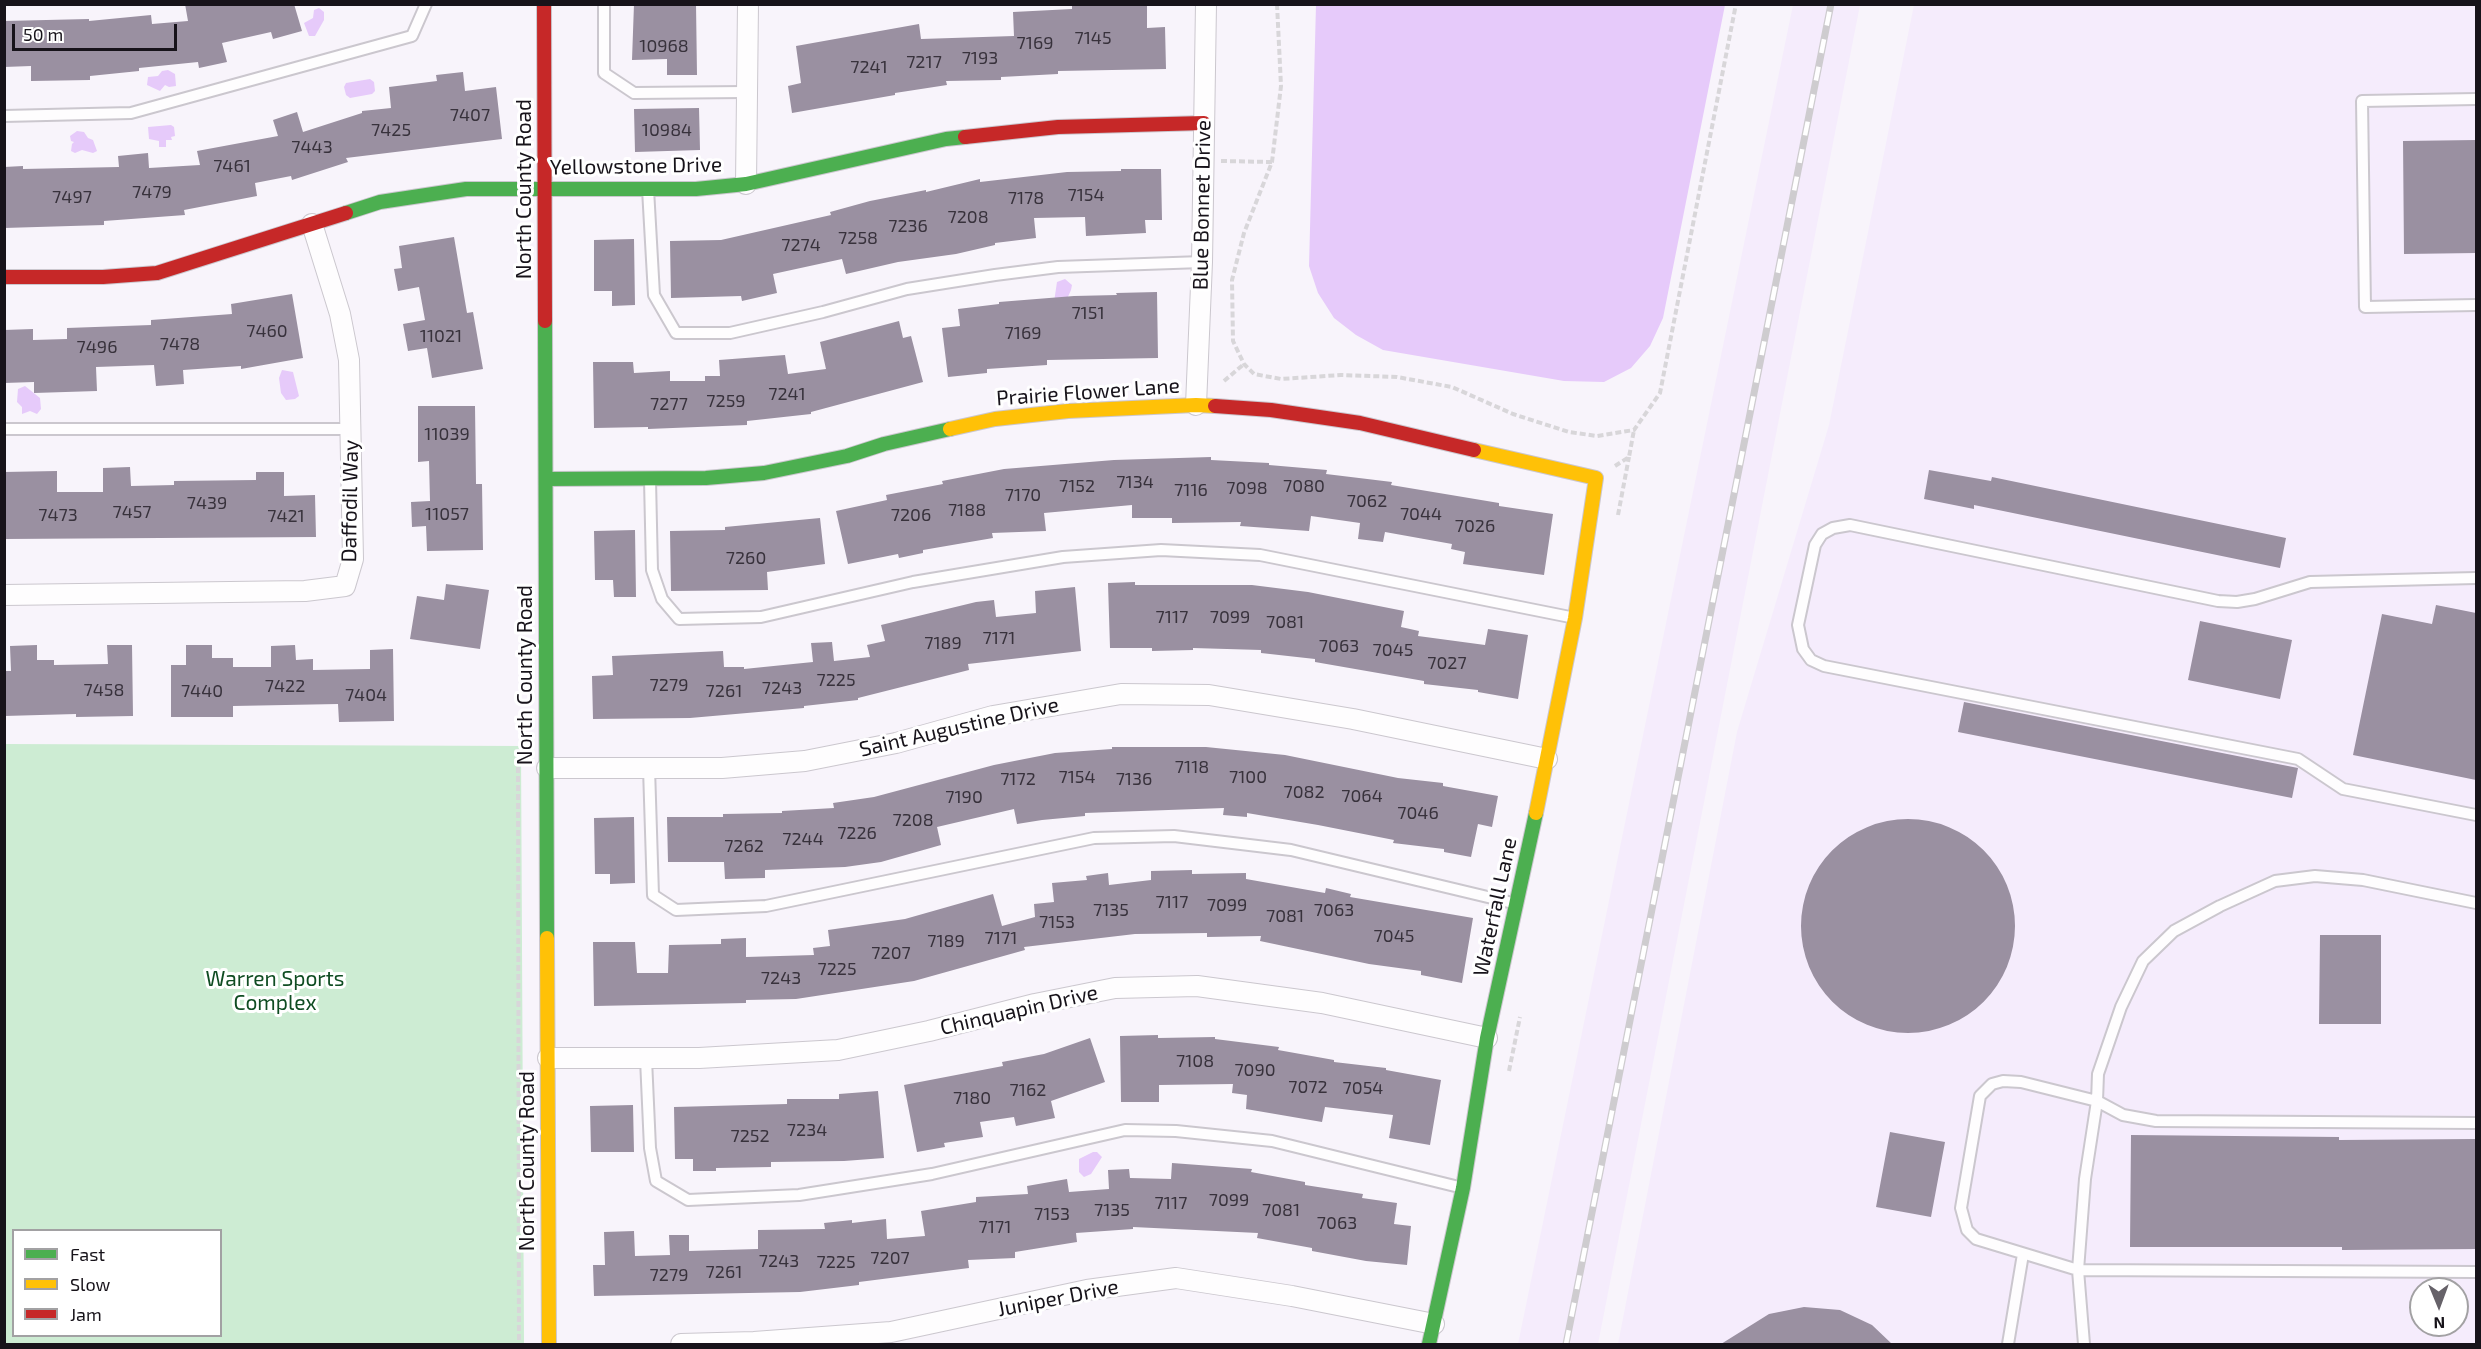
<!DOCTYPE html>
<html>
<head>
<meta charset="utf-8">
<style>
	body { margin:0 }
	#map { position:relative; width:2481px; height:1349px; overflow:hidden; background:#f8f4fb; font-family:"Exo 2",sans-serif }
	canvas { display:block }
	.frame { position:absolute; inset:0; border:6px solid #17131a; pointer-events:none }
	.legend { position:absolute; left:12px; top:1229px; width:210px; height:108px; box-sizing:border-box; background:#fff; border:2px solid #a2a1a3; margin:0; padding:8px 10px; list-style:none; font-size:18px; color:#17131a }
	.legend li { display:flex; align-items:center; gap:12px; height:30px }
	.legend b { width:30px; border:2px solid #a2a1a3 }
	.north { position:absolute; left:2409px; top:1277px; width:60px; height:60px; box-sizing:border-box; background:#fff; border:2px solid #a2a1a3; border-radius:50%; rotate:179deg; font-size:16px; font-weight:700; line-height:24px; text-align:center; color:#17131a }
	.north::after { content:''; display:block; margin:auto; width:21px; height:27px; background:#666269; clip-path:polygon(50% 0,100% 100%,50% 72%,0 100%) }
	.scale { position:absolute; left:12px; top:24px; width:165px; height:27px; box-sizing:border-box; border:3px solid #17131a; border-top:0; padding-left:8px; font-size:18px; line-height:21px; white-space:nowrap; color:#17131a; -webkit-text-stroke:4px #fff; paint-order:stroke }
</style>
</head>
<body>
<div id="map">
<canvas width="2481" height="1349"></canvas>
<div class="frame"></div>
<ul class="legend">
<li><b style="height:8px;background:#4caf50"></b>Fast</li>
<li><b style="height:8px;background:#ffc107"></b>Slow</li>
<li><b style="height:8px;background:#c62828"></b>Jam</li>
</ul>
<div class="north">N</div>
<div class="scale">50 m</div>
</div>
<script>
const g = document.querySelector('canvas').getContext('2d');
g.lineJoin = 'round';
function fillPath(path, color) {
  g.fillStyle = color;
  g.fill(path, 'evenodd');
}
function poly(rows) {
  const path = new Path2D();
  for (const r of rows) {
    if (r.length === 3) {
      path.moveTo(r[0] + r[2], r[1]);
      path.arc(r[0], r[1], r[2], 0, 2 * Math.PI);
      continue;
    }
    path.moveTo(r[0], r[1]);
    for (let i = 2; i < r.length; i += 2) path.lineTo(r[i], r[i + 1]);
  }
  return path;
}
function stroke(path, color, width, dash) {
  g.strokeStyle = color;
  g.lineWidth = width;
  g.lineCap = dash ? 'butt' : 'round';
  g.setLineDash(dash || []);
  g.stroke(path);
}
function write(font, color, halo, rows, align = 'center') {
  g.font = font + ' "Exo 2",sans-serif';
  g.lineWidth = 6;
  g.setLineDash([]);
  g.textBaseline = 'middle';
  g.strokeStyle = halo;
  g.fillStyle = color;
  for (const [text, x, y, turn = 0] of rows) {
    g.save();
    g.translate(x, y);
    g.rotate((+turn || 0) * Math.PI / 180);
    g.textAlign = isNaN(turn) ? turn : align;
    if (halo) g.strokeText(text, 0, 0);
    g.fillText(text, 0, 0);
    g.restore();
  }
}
fillPath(poly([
	[1793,5,1860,5,1598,1344,1518,1344],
	[1914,5,2476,5,2476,1344,1618,1344,1737,732,1829,425],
	[2421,1289,2457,1289,2457,1325,2421,1325]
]), '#f5ecfc');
fillPath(poly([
	[5,744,521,746,524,1344,5,1344],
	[14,1230,220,1230,220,1336,14,1336]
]), '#cdecd3');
fillPath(poly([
	[1316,5,1725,5,1663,318,1650,346,1631,368,1604,382,1564,381,1383,350,1356,335,1334,318,1318,293,1309,266],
	[319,8,324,12,324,20,315,36,309,36,304,23,313,18,314,10],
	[168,70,175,74,176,86,169,87,165,85,160,91,147,85,148,77,158,76,162,71],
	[370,79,374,82,375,91,372,94,350,98,346,95,344,87,346,83],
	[171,125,174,127,175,136,171,137,172,140,166,140,166,147,159,147,159,141,149,139,148,127],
	[77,131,84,132,88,138,93,140,97,151,93,153,82,150,75,153,71,151,72,144,74,142,71,141,70,136],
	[1065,279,1072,285,1071,290,1067,299,1054,302,1057,282],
	[282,370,293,372,299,396,295,399,286,400,281,393,279,378],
	[25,386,40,398,41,409,37,414,30,411,22,414,22,407,17,402,18,389],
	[1093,1152,1097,1152,1102,1157,1091,1174,1084,1177,1079,1172,1079,1159]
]), '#e6cafa');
fillPath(poly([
	[185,4,294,4,302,31,273,39,271,32,222,43,227,62,199,68,198,62,139,68,139,71,90,76,90,80,31,81,31,66,4,67,4,21,89,19,89,21,151,15,152,24,188,21],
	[634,4,696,4,697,75,667,75,667,59,632,60],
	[1072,6,1147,6,1147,28,1165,27,1166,69,1058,71,1058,74,1001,77,1001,80,946,81,947,85,895,93,895,95,792,113,788,86,801,83,796,46,919,24,921,39,1014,36,1013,12,1072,9],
	[463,72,465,91,496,87,502,139,346,158,348,162,292,180,291,176,255,183,257,196,184,210,185,215,104,221,104,225,4,228,4,167,23,166,23,169,119,167,118,156,148,153,149,168,200,165,197,151,278,136,273,120,297,112,303,132,362,113,362,111,391,108,389,87,437,81,436,75],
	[699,108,700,150,635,152,634,109],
	[2476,140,2476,253,2404,254,2403,141],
	[1121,169,1161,169,1162,220,1145,220,1146,233,1086,236,1085,217,1034,218,1036,238,995,243,995,245,956,254,898,262,846,274,842,259,773,274,777,293,742,301,741,296,671,298,670,241,721,240,831,215,830,212,870,201,926,190,926,192,980,179,980,182,1067,172,1121,171],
	[454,237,467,313,473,312,483,369,432,378,427,348,408,351,403,324,425,320,419,287,398,291,394,269,402,268,399,246],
	[634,239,635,305,612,306,612,291,594,291,594,240],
	[1157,292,1158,358,1047,360,1047,365,987,369,987,373,948,377,942,328,960,326,958,309,999,304,999,302,1074,296,1117,295,1116,293],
	[292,294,303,358,241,369,241,366,183,370,184,384,156,386,154,365,96,367,97,391,34,393,34,382,4,383,4,330,33,329,33,340,67,339,67,328,151,325,151,320,232,314,231,304],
	[899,321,903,338,911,336,923,382,811,412,811,414,747,421,747,425,648,429,648,427,594,428,593,362,633,362,634,373,670,371,670,381,705,381,705,376,720,376,719,360,785,355,788,374,826,369,820,342],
	[418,406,475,406,476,484,482,484,483,550,427,551,426,526,412,527,411,502,430,501,429,461,418,462],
	[1211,457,1211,460,1269,463,1269,465,1327,470,1326,474,1392,482,1391,485,1499,503,1499,506,1553,514,1544,575,1463,564,1465,552,1451,549,1452,544,1385,532,1383,542,1358,539,1360,523,1311,516,1309,531,1240,526,1241,522,1172,523,1172,518,1132,518,1132,505,1044,513,1046,531,992,533,993,538,923,550,923,553,899,558,898,554,848,564,836,511,887,500,886,495,943,484,942,481,1004,469,1114,460],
	[130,467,131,486,174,485,174,481,256,480,256,472,284,472,284,496,315,495,316,537,4,539,4,472,57,471,57,492,103,492,103,468],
	[1929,470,1991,481,1992,477,2286,538,2280,568,1974,505,1974,509,1924,499],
	[820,518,825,564,767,572,768,590,671,591,670,531,725,530,725,527],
	[635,530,636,597,614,597,613,580,595,580,594,531],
	[1135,582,1135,585,1252,585,1308,592,1404,611,1401,627,1419,631,1418,636,1485,645,1488,629,1528,635,1518,699,1478,692,1478,690,1424,684,1424,681,1315,662,1315,659,1261,653,1261,650,1193,648,1193,650,1152,651,1152,648,1110,648,1108,583],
	[446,584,489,590,480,649,410,639,417,596,444,600],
	[1075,587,1081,651,968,664,969,670,858,698,858,700,804,706,804,708,690,718,593,719,592,676,613,675,612,656,723,651,724,667,744,667,744,669,813,662,811,643,832,642,834,661,870,657,867,645,885,641,881,625,976,602,994,600,996,617,1036,613,1035,591],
	[2436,605,2476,613,2476,780,2353,755,2382,614,2432,624],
	[2200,621,2292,640,2280,699,2188,680],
	[37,645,37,660,54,660,54,665,108,664,107,645,132,645,133,716,76,717,76,714,4,716,4,671,11,671,10,646],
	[186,645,212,645,212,658,233,658,233,667,271,667,271,646,295,645,296,660,313,659,313,670,370,669,370,650,393,649,394,721,339,722,338,704,233,706,233,717,171,717,171,665,186,665],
	[1964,702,2298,768,2292,798,1958,732],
	[1112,747,1206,747,1285,755,1398,778,1443,783,1443,786,1498,796,1492,827,1478,824,1471,857,1444,852,1444,849,1393,843,1394,840,1318,825,1247,813,1247,817,1223,815,1224,808,1085,813,1085,816,1042,820,1017,824,1014,809,937,827,941,845,881,862,845,867,765,870,765,878,725,879,724,862,668,862,667,817,723,817,723,814,782,813,782,811,834,808,833,803,874,797,994,765,1055,753,1112,749],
	[634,817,635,883,610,884,610,874,595,874,594,818],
	[1908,926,107],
	[1192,870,1192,874,1246,873,1246,879,1325,893,1326,888,1351,894,1350,897,1473,918,1462,983,1421,975,1421,971,1369,964,1260,941,1261,936,1207,937,1207,933,1135,934,1024,947,1025,950,914,981,796,999,746,1000,746,1003,594,1006,593,942,635,942,637,973,668,973,669,945,721,944,721,939,746,938,746,957,814,955,813,948,830,946,828,930,905,919,993,894,1002,926,1035,917,1034,904,1054,902,1052,883,1087,880,1086,876,1108,873,1109,885,1151,880,1151,871],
	[2320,935,2381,935,2381,1024,2319,1024],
	[1158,1035,1158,1038,1215,1037,1215,1039,1279,1047,1278,1050,1334,1060,1334,1062,1386,1068,1386,1070,1441,1080,1430,1145,1389,1138,1393,1115,1325,1107,1322,1122,1246,1109,1247,1095,1232,1093,1233,1084,1159,1085,1159,1102,1121,1102,1120,1036],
	[1090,1038,1105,1082,1051,1101,1055,1118,1016,1126,1014,1117,980,1122,983,1137,944,1143,945,1147,917,1152,904,1085,1003,1066,1002,1062,1044,1054],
	[878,1091,884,1158,844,1161,771,1162,771,1167,716,1168,716,1171,693,1171,693,1159,675,1159,674,1107,787,1104,787,1099,839,1099,839,1094],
	[633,1105,634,1152,591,1152,590,1106],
	[1890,1132,1945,1142,1931,1217,1876,1207],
	[2131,1135,2339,1137,2339,1140,2476,1139,2476,1249,2342,1250,2342,1247,2130,1247],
	[1172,1163,1252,1169,1251,1172,1305,1182,1305,1185,1363,1194,1362,1198,1397,1203,1394,1224,1411,1226,1407,1265,1366,1261,1312,1251,1312,1248,1257,1238,1258,1233,1133,1227,1133,1229,1076,1233,1077,1242,1015,1252,1015,1258,968,1260,969,1268,859,1282,859,1285,800,1292,594,1296,593,1265,605,1265,604,1232,634,1231,635,1256,670,1255,669,1235,689,1235,689,1251,758,1249,758,1230,825,1229,824,1223,852,1220,852,1223,886,1219,887,1239,925,1236,921,1211,976,1202,976,1197,1028,1194,1027,1186,1067,1179,1069,1192,1109,1189,1108,1170,1129,1169,1130,1178,1171,1179],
	[1804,1307,1840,1310,1872,1325,1892,1344,1721,1344,1769,1314]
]), '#9a90a1');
const lane = poly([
	[604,4,604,73,634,93,745,92],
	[2476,99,2362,101,2365,307,2476,305],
	[4,116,131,113,412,36,426,4],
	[648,189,654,295,676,333,730,333,823,312,907,289,995,275,1058,267,1202,262],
	[4,429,352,429],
	[650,480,652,570,662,599,679,619,761,617,913,582,1063,557,1161,550,1260,555,1575,618],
	[2476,578,2310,582,2255,599,2237,602,2218,601,1850,525,1833,528,1822,534,1815,545,1798,625,1803,649,1811,660,1824,666,2298,759,2343,789,2476,815],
	[649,768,653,895,676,910,766,906,1094,838,1174,836,1291,850,1517,904],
	[646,1059,650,1148,656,1181,688,1200,799,1195,932,1174,1125,1130,1176,1131,1272,1141,1463,1188],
	[2476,1123,2156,1121,2123,1115,2097,1101,2021,1082,2003,1081,1992,1084,1980,1096,1961,1208,1967,1230,1976,1239,2078,1270,2476,1272],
	[2008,1344,2023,1254],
	[2084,1344,2078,1270,2085,1179,2097,1101,2098,1074,2121,1007,2143,961,2174,931,2220,906,2275,881,2315,876,2363,880,2476,903]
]);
const street = poly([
	[746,184,748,4],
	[1196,405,1202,262,1206,4],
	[4,595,305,591,345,586,353,559,349,360,340,314,312,224],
	[547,768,722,768,805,761,896,743,993,716,1121,694,1209,695,1353,719,1547,759],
	[548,1058,699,1058,838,1050,929,1031,1035,1004,1115,988,1197,986,1322,1003,1487,1038],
	[681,1344,754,1342,891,1332,1087,1290,1176,1278,1292,1296,1434,1324]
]);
const fast = poly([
	[346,213,380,202,466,189,696,189,746,184,946,139,965,137],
	[545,321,547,938],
	[546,479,706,478,764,473,847,456,884,444,950,429],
	[1429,1344,1463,1188,1487,1038,1536,813]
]);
const slow = poly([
	[950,429,995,419,1068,411,1196,405,1215,406],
	[1474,450,1596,478,1575,618,1536,813],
	[547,938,549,1344]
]);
const jam = poly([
	[544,4,545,321],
	[965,137,1058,127,1204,123],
	[4,277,103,277,157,273,346,213],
	[1215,406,1271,410,1360,423,1474,450]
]);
stroke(lane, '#cbc7ce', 14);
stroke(street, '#cbc7ce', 22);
stroke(fast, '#cbc7ce', 16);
stroke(slow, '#cbc7ce', 16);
stroke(jam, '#cbc7ce', 16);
stroke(poly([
	[1277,4,1281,86,1272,162,1244,233,1232,280,1233,341,1244,364,1254,374,1281,379,1341,375,1397,377,1452,387,1513,414,1569,432,1597,436,1634,430,1660,393,1736,4],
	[1221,161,1272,162],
	[1224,381,1244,364],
	[1615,466,1629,457,1634,430],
	[1618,515,1629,457],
	[518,749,519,1344],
	[1509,1071,1520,1017]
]), '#d8d6d9', 4, [6, 3]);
stroke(lane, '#fefdfe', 10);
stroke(street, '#fefdfe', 20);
stroke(fast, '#4caf50', 14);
stroke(slow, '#ffc107', 14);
stroke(jam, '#c62828', 14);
const rail = poly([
	[1566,1344,1831,4]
]);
stroke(rail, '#cecccf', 7);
stroke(rail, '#fff', 4.5, [14]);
write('18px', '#38323c', null, [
	["7145",1093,38],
	["7169",1035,43],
	["10968",664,46],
	["7193",980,58],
	["7217",924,62],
	["7241",869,67],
	["7407",470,115],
	["7425",391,130],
	["10984",667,130],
	["7443",312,147],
	["7461",232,166],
	["7479",152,192],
	["7154",1086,195],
	["7497",72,197],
	["7178",1026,198],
	["7208",968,217],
	["7236",908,226],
	["7258",858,238],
	["7274",801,245],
	["7151",1088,313],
	["7460",267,331],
	["7169",1023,333],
	["11021",441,336],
	["7478",180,344],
	["7496",97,347],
	["7241",787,394],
	["7259",726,401],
	["7277",669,404],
	["11039",447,434],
	["7134",1135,482],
	["7152",1077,486],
	["7080",1304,486],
	["7098",1247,488],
	["7116",1191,490],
	["7170",1023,495],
	["7062",1367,501],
	["7439",207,503],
	["7188",967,510],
	["7457",132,512],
	["11057",447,514],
	["7044",1421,514],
	["7473",58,515],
	["7206",911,515],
	["7421",286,516],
	["7026",1475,526],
	["7260",746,558],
	["7117",1172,617],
	["7099",1230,617],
	["7081",1285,622],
	["7171",999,638],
	["7189",943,643],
	["7063",1339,646],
	["7045",1393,650],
	["7027",1447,663],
	["7225",836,680],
	["7279",669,685],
	["7422",285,686],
	["7243",782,688],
	["7458",104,690],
	["7440",202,691],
	["7261",724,691],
	["7404",366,695],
	["7118",1192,767],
	["7154",1077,777],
	["7100",1248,777],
	["7172",1018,779],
	["7136",1134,779],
	["7082",1304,792],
	["7064",1362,796],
	["7190",964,797],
	["7046",1418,813],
	["7208",913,820],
	["7226",857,833],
	["7244",803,839],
	["7262",744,846],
	["7117",1172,902],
	["7099",1227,905],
	["7135",1111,910],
	["7063",1334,910],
	["7081",1285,916],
	["7153",1057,922],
	["7045",1394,936],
	["7171",1001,938],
	["7189",946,941],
	["7207",891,953],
	["7225",837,969],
	["7243",781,978],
	["7108",1195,1061],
	["7090",1255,1070],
	["7072",1308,1087],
	["7054",1363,1088],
	["7162",1028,1090],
	["7180",972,1098],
	["7234",807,1130],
	["7252",750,1136],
	["7099",1229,1200],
	["7117",1171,1203],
	["7135",1112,1210],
	["7081",1281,1210],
	["7153",1052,1214],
	["7063",1337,1223],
	["7171",995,1227],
	["7207",890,1258],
	["7243",779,1261],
	["7225",836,1262],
	["7261",724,1272],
	["7279",669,1275]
]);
write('21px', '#17131a', '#fff', [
	["Yellowstone Drive",636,166,-1],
	["North County Road",524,189,-90],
	["Blue Bonnet Drive",1202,205,-89],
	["Prairie Flower Lane",1088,392,-4],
	["Daffodil Way",350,501,-89],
	["North County Road",525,675,-90],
	["Saint Augustine Drive",959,727,-13],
	["Waterfall Lane",1495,907,-78],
	["Chinquapin Drive",1019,1010,-13],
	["North County Road",527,1161,-90],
	["Juniper Drive",1058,1298,-11]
]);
write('21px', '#0f4c22', '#fff', [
	["Warren Sports",275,979],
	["Complex",275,1003]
]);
</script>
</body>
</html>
